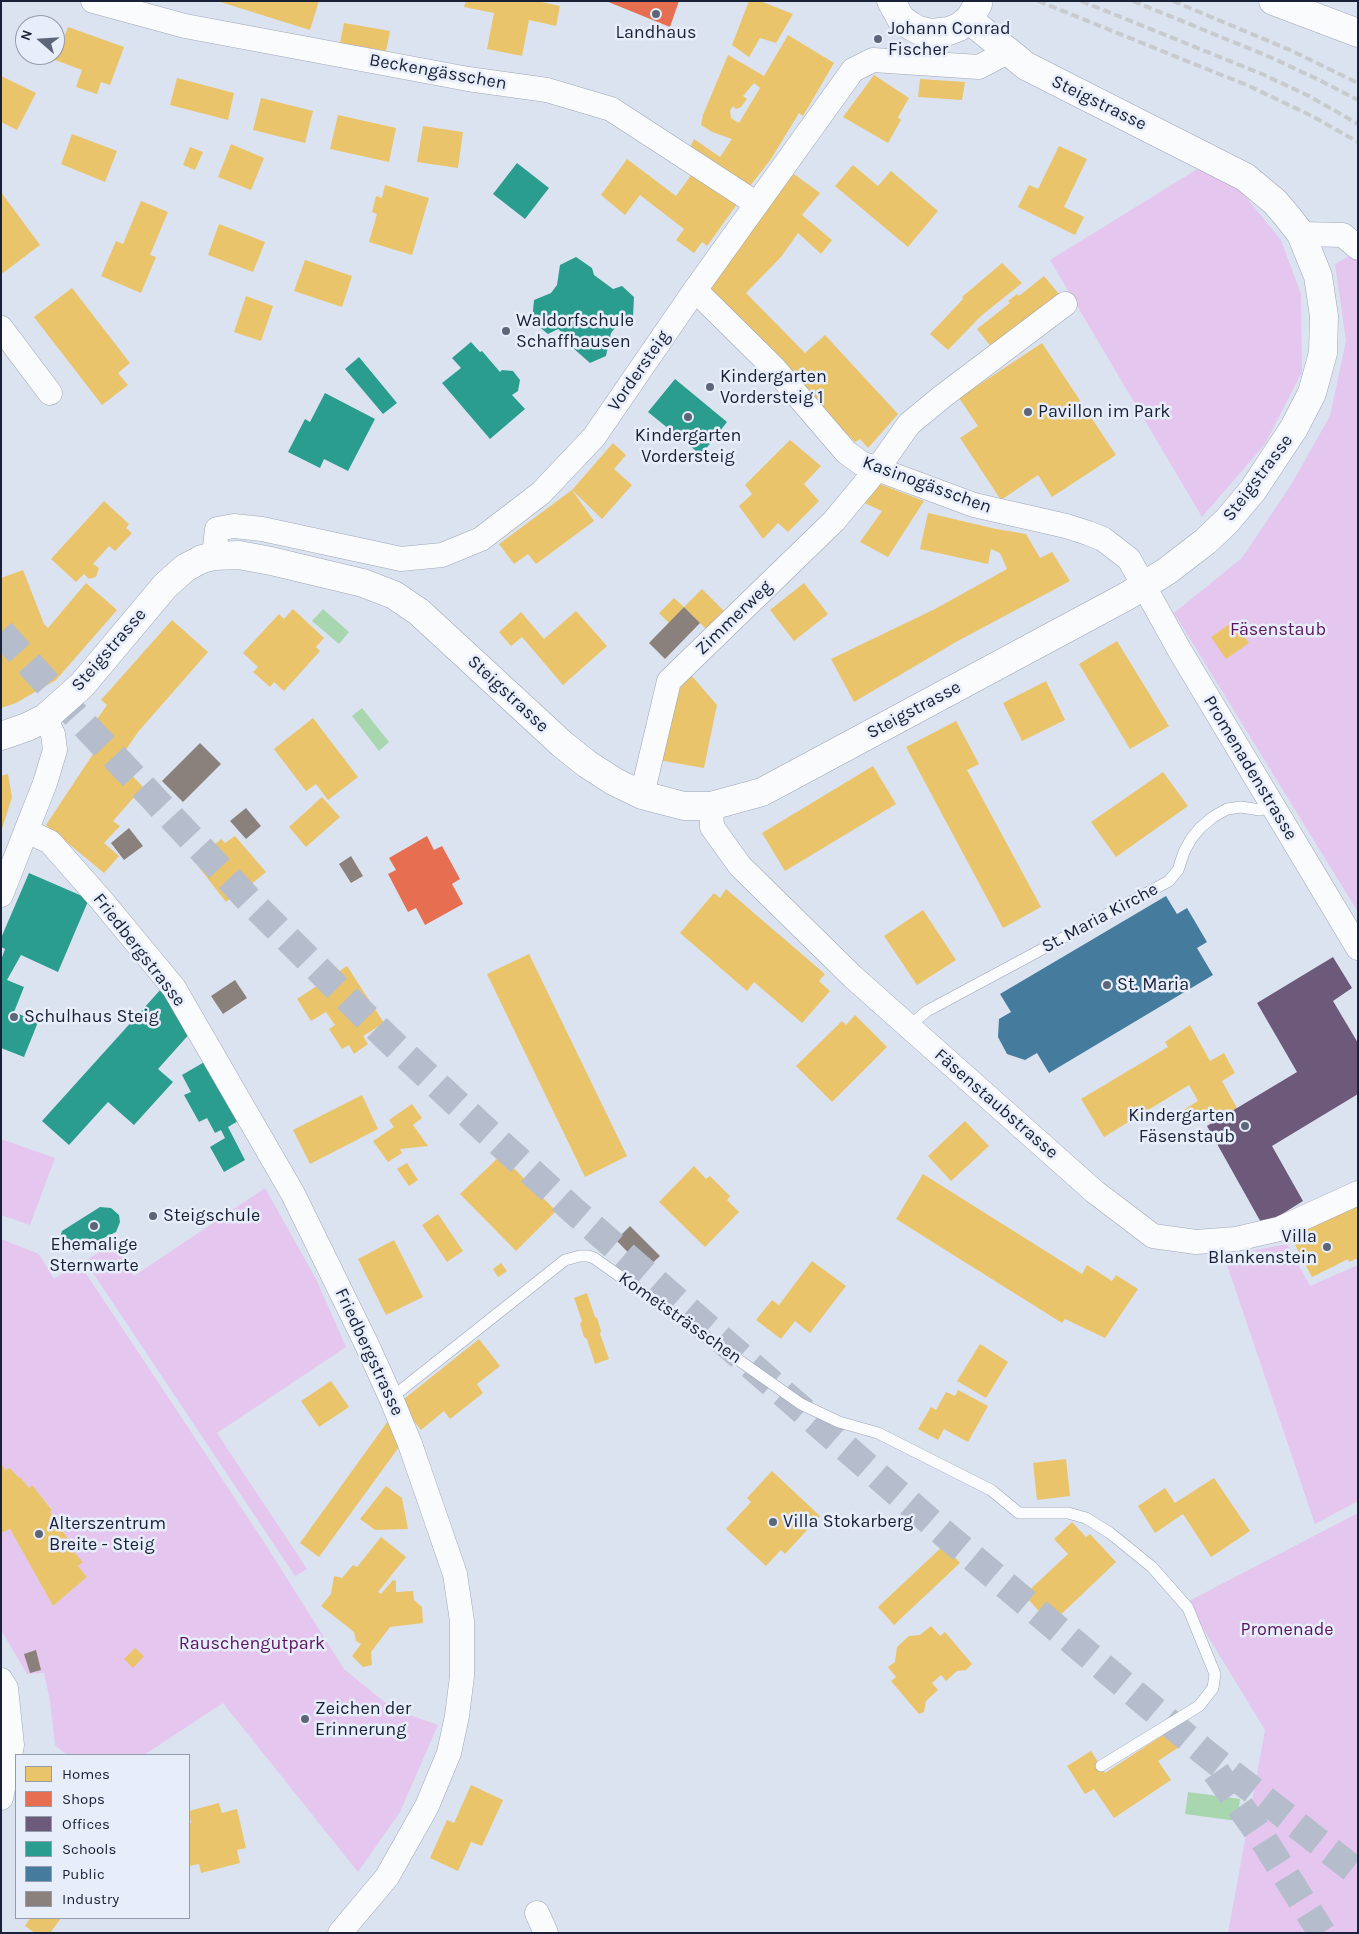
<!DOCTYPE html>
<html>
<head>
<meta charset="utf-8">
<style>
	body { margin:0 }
	#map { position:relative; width:1359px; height:1934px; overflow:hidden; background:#dce3f0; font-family:Karla,sans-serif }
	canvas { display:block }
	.frame { position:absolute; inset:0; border:2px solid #182137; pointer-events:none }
	.legend { position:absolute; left:15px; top:1754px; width:175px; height:165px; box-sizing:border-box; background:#e7edf9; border:1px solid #949bab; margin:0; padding:6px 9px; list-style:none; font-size:15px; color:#182137 }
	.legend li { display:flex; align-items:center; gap:10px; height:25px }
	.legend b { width:25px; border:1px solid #949bab }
	.north { position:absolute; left:15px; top:15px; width:50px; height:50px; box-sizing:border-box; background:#e7edf9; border:1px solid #949bab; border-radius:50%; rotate:289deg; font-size:14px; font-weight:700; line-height:20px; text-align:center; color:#182137 }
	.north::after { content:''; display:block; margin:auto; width:18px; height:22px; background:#5d6578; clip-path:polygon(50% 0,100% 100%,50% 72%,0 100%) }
</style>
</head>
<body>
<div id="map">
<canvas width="1359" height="1934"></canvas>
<div class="frame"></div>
<ul class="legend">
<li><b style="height:14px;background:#e9c46a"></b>Homes</li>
<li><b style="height:14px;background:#e76f51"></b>Shops</li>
<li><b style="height:14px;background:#6d597a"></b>Offices</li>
<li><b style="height:14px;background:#2a9d8f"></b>Schools</li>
<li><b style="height:14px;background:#457b9d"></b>Public</li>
<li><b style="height:14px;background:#8a817c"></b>Industry</li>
</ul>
<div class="north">N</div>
</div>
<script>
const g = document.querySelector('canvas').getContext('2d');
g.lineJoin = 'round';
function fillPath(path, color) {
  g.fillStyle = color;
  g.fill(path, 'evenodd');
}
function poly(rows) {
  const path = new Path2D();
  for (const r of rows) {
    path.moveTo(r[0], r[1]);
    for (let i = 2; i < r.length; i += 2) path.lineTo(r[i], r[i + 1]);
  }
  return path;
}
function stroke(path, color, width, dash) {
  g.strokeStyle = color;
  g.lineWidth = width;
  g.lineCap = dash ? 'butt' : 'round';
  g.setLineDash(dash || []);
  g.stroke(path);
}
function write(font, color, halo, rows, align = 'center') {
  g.font = font + ' Karla,sans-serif';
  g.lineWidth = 5;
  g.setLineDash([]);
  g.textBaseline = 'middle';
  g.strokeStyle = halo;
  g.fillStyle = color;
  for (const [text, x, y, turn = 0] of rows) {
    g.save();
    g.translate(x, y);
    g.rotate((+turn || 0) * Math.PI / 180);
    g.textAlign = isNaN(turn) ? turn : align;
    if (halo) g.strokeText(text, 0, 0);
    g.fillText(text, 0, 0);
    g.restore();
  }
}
fillPath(poly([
	[1199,168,1240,190,1281,240,1301,294,1302,372,1265,444,1202,517,1050,260],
	[1356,252,1358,254,1358,912,1174,613,1242,558,1291,485,1330,416,1346,341,1335,264],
	[1,1139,55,1158,30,1225,1,1215],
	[265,1188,316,1279,346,1347,217,1433,307,1569,295,1576,85,1261,112,1244,134,1276],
	[1,1239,39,1254,54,1279,79,1263,264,1542,344,1669,393,1709,438,1725,400,1812,358,1872,223,1703,144,1755,67,1755,55,1745,50,1701,44,1673,27,1674,1,1630,1,1533,10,1529,53,1606,87,1577,78,1566,82,1562,73,1551,75,1548,58,1525,60,1522,50,1512,52,1509,32,1486,29,1488,20,1477,19,1478,10,1468,6,1470,1,1464],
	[1287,1244,1310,1286,1358,1265,1358,1501,1315,1524,1224,1256],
	[1358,1513,1358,1933,1228,1933,1265,1730,1187,1602]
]), '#e4c6ee');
fillPath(poly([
	[323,609,349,632,339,644,312,621],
	[362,708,389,742,379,751,352,716],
	[1188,1792,1240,1799,1237,1821,1185,1814]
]), '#a8d6af');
fillPath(poly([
	[217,1,319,1,310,30],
	[466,1,537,1,560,6,556,26,529,20,522,56,487,49,494,13,464,7],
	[749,1,760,1,793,14,776,43,760,38,749,57,732,45],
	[344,23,390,31,386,51,340,43],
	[68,27,124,47,110,85,101,82,97,94,76,87,82,70,55,60],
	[788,35,834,63,803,116,799,113,771,159,747,190,688,152,694,139,720,157,732,139,712,132,701,125,703,115,728,55,764,76],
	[754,83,760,88,739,123,731,118,730,111,733,106,736,109,741,107,747,99,743,96],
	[874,75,909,98,898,117,901,120,888,143,843,117],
	[1,76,36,93,17,130,1,122],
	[177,78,234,93,228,120,170,105],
	[920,79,965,82,962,100,918,97],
	[261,98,313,111,305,143,253,130],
	[338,115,396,128,389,162,330,149],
	[423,126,463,132,458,168,417,162],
	[72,134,117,151,105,182,61,164],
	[231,144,264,158,251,190,218,177],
	[1059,146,1087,159,1064,207,1084,217,1075,235,1018,207,1029,185,1038,189],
	[190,147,203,152,195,170,183,165],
	[627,159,676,196,695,170,740,200,707,246,702,242,694,253,676,240,684,229,640,195,625,215,601,195],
	[853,165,878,186,891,171,938,211,908,247,835,186],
	[794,174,820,193,802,215,832,240,821,254,798,233,781,257,746,293,805,353,825,335,898,414,868,448,860,439,855,442,710,293,708,287,766,206],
	[385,185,429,198,412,255,369,242,377,214,372,212,376,196,382,198],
	[1,192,40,245,3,273,1,271],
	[141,201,168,212,150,255,156,257,141,293,101,276,116,241,123,244],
	[219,224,265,242,253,272,208,255],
	[305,260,352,276,342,307,294,291],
	[1002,263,1022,283,981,316,948,350,930,334,963,299,962,297],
	[1044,276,1059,294,992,348,977,329,1010,303,1008,301,1017,294,1019,296],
	[72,288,130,363,118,373,128,385,102,405,34,317],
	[246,296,273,306,261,341,234,332],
	[1042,343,1116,455,1052,497,1038,475,1001,500,960,438,978,426,959,398],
	[790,440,821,466,804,484,819,501,788,532,778,523,763,539,739,506,752,494,745,485],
	[613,443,626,455,614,469,632,485,602,519,572,490,594,521,536,564,528,554,514,564,499,544,572,490],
	[877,483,924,501,888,557,860,542,882,511,860,501],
	[104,501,129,524,126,528,132,533,115,551,109,546,93,564,99,568,96,577,89,579,84,574,76,582,51,559],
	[928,513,996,529,1026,534,1040,558,1052,552,1070,581,956,642,854,702,831,659,935,609,1007,569,1000,553,991,549,988,564,920,549],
	[23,570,44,624,48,628,86,583,117,610,56,680,16,703,1,708,1,655,24,642,16,635,1,641,1,578],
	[804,583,828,614,794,641,770,610],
	[702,589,728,615,710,633,684,607],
	[674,598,684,607,669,623,659,613],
	[293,609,324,638,316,647,320,651,284,691,274,682,270,687,253,672,258,667,243,653,279,614,284,619],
	[576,611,607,646,563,685,522,637,511,646,499,632,521,612,544,639],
	[172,620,208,652,138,732,118,761,143,787,113,821,120,826,104,843,119,856,104,873,46,825,99,745,86,735,107,705,101,700],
	[1234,621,1249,643,1226,659,1211,637],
	[1117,641,1169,726,1130,749,1079,664],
	[691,675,717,705,704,768,658,760,669,701],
	[1046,681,1065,720,1022,741,1003,703],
	[313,718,358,777,328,800,316,784,306,791,274,749],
	[956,721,979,764,967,770,1041,907,1003,928,906,747],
	[873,766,896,804,785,871,762,833],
	[1163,772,1188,806,1116,857,1091,822],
	[8,774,12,797,2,829,1,776],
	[322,797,340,817,306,847,289,827],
	[235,836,266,872,249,886,247,884,226,902,198,866,208,858,204,854,221,839,225,843],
	[726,889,825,974,819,981,830,991,802,1023,754,982,747,991,680,933,714,893,720,898],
	[923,910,956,960,917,985,884,936],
	[529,954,627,1156,585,1177,487,974],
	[347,966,384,1023,363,1036,368,1044,354,1054,349,1045,342,1049,329,1029,335,1025,326,1012,311,1021,297,999],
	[855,1015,887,1047,832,1102,796,1066,842,1021,846,1025],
	[1190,1025,1210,1061,1224,1053,1235,1073,1222,1081,1237,1108,1210,1124,1204,1112,1183,1124,1177,1114,1198,1101,1189,1085,1104,1137,1081,1099,1168,1047,1165,1042],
	[362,1095,378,1129,310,1164,293,1130],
	[412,1104,422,1118,413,1125,428,1146,400,1149,402,1153,388,1162,373,1141,394,1127,389,1120],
	[965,1121,989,1146,951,1181,928,1156],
	[501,1155,556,1211,516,1251,460,1194],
	[407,1163,418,1180,409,1186,397,1169],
	[694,1166,706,1179,710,1176,730,1196,727,1200,739,1212,705,1247,659,1202],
	[923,1174,1082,1274,1087,1265,1112,1281,1116,1275,1138,1289,1105,1338,1065,1319,1062,1323,896,1219],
	[1358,1199,1358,1258,1349,1262,1348,1259,1312,1277,1291,1237],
	[438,1214,463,1251,447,1262,422,1225],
	[394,1240,423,1297,386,1315,358,1259],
	[812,1261,846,1286,810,1333,795,1321,781,1339,756,1320,772,1300,779,1305],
	[501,1263,507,1271,498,1277,493,1269],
	[587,1293,595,1317,597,1318,601,1331,600,1334,609,1359,595,1364,587,1339,584,1337,580,1324,582,1321,574,1298],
	[479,1339,500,1366,477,1384,483,1393,450,1419,444,1411,421,1430,399,1403],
	[980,1344,1008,1362,986,1398,957,1381],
	[331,1381,349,1407,319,1427,301,1401],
	[958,1390,988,1406,968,1442,944,1429,938,1440,918,1429,931,1407,936,1410,946,1392,955,1396],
	[388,1421,399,1447,319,1557,300,1543],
	[1066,1459,1070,1496,1037,1500,1033,1463],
	[1,1464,6,1470,10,1468,19,1478,20,1477,29,1488,32,1485,52,1510,50,1512,60,1522,58,1525,75,1548,73,1551,83,1562,78,1566,87,1577,53,1606,10,1529,1,1533],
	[772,1471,820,1516,785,1554,781,1550,766,1566,726,1529,751,1502,747,1498],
	[1214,1478,1250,1531,1211,1557,1183,1514,1155,1533,1138,1506,1165,1488,1175,1503],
	[386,1486,402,1498,408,1529,375,1530,360,1519],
	[1072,1522,1086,1537,1090,1534,1116,1562,1051,1624,1024,1595,1068,1554,1054,1539],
	[381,1537,406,1557,378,1592,381,1594,393,1580,396,1581,396,1592,413,1591,414,1600,422,1607,423,1623,390,1627,371,1652,372,1665,363,1667,352,1656,361,1644,356,1641,354,1632,321,1606,331,1594,334,1576,342,1578,353,1565,357,1567],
	[944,1545,960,1563,894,1625,878,1607],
	[931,1626,940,1636,945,1632,972,1664,966,1670,957,1671,946,1681,941,1675,932,1683,938,1690,926,1701,924,1712,919,1714,891,1681,896,1677,888,1667,895,1662,897,1647,909,1636,920,1635],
	[135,1648,144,1656,133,1668,124,1659],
	[1172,1729,1182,1745,1158,1761,1171,1780,1114,1818,1094,1789,1085,1794,1067,1766,1091,1751,1105,1773],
	[471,1785,503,1800,482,1846,471,1842,458,1871,430,1858,447,1820,454,1823],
	[219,1803,222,1813,237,1809,246,1848,237,1850,240,1863,201,1873,199,1864,189,1866,189,1823,191,1823,189,1811],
	[30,1918,61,1918,50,1933,35,1933,25,1926]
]), '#e9c46a');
fillPath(poly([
	[606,1,679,1,670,27],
	[427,836,434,850,442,846,460,879,452,884,463,904,425,925,416,908,408,912,388,874,396,870,389,858]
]), '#e76f51');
fillPath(poly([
	[1333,957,1352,988,1333,1001,1358,1043,1358,1094,1272,1146,1303,1201,1263,1226,1207,1126,1297,1072,1257,1003]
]), '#6d597a');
fillPath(poly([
	[517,163,549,188,525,219,493,194],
	[576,257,592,268,594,275,613,289,622,286,634,297,633,318,619,323,611,333,606,356,590,363,573,348,574,342,558,329,548,334,532,321,534,300,551,293,557,285,560,265],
	[471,342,480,352,482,351,500,372,502,370,513,371,520,380,518,391,512,395,525,409,490,439,442,383,461,368,452,358],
	[359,357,397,403,383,414,345,369],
	[675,379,727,422,701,455,648,412],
	[325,393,375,419,348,471,324,459,320,468,288,452,305,419,310,422],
	[29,873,89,899,58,972,21,955,7,980,24,987,14,1012,38,1022,24,1057,1,1048,1,960,5,949,1,947,1,938],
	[162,988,192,1031,158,1069,173,1082,134,1125,108,1102,69,1145,42,1121],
	[206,1061,238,1121,228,1127,245,1160,224,1172,210,1147,225,1138,221,1130,215,1133,207,1118,199,1122,184,1095,191,1092,182,1075],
	[100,1207,111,1208,119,1215,120,1222,116,1232,75,1252,63,1250,59,1241,62,1231]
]), '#2a9d8f');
fillPath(poly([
	[1166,896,1177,914,1187,908,1207,942,1197,948,1213,975,1049,1073,1037,1053,1025,1060,1007,1054,998,1037,999,1019,1011,1012,1000,994]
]), '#457b9d');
fillPath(poly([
	[684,607,700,623,665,659,649,643],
	[200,743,221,764,183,802,162,781],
	[246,808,261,826,246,839,230,821],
	[129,828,143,846,124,860,111,843],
	[351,856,363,876,351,883,339,864],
	[235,980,247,998,223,1014,211,996],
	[630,1226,660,1256,645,1270,616,1240],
	[36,1650,41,1670,30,1673,24,1654]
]), '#8a817c');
stroke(poly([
	[1,632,78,718,251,902,387,1038,480,1125,574,1211,948,1537,1203,1751,1358,1873],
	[1216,1772,1263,1839,1322,1933]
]), '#b5bccb', 28, [28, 14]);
const lane = poly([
	[908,1027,927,1011,1169,881,1178,870,1184,852,1191,839,1200,828,1213,817,1227,809,1241,807,1260,810,1273,806],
	[391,1398,565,1260,580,1256,588,1256,594,1258,801,1404,839,1422,878,1433,991,1490,1019,1513,1068,1513,1086,1518,1110,1533,1152,1567,1188,1608,1215,1674,1213,1688,1199,1706,1101,1766]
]);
const street = poly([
	[93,1,185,26,468,79,547,90,611,109,757,204],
	[1301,234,1343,235,1358,248],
	[695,290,774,368,846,452,861,463,974,505,1066,526,1088,533,1103,539,1129,559,1180,651,1358,948],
	[1,328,50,393],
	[214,556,217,529,234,526,262,529,401,559,442,555,481,539,541,493,594,437,695,290,853,70,873,60,979,67,1007,52],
	[642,795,669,681,834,521,878,468,909,424,943,396,1065,304],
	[711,806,712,827,740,866,853,977,1095,1192,1153,1236,1196,1242,1236,1239,1279,1229,1358,1193],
	[27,831,50,842,102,901,174,988,293,1194,367,1345,391,1398,410,1444,455,1574,462,1621,462,1676,457,1716,449,1753,427,1806,387,1877,340,1933],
	[1,895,45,783,55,750,53,734,45,718],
	[1,1680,6,1688,12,1745,1,1798],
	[537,1913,546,1933]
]);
const secondary = poly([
	[891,1,901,19,911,26,918,30,931,33,949,31,959,27,970,18,978,4],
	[1273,1,1358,33],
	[1,736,27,727,45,718,82,685,165,586,185,568,202,559,214,556,239,555,271,561,363,583,394,595,419,612,562,744,587,764,615,782,642,795,684,806,711,806,762,792,1127,596,1167,571,1206,541,1227,521,1253,490,1294,428,1312,393,1323,353,1324,316,1318,276,1301,234,1287,216,1275,202,1245,177,1026,66,978,27,970,18]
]);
stroke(lane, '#9ea5b5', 12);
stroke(street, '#9ea5b5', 25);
stroke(secondary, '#9ea5b5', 29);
stroke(lane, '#fafbfd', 11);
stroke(street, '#fafbfd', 24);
stroke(secondary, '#fafbfd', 28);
stroke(poly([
	[1038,1,1249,86,1312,116,1358,142],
	[1081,1,1262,74,1309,96,1358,124],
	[1133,1,1270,57,1317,79,1358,100],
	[1173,1,1290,50,1358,83]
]), '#c7cace', 4, [8, 4]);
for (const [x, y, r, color] of [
	[656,14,5,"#5d6578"],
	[878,39,5,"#5d6578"],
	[506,331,5,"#5d6578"],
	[710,387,5,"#5d6578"],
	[1028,412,5,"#5d6578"],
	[688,417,5,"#5d6578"],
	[1107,985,5,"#5d6578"],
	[14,1017,5,"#5d6578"],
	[1245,1126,5,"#5d6578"],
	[153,1216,5,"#5d6578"],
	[94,1226,5,"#5d6578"],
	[1327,1247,5,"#5d6578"],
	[773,1522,5,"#5d6578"],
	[39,1534,5,"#5d6578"],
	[305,1719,5,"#5d6578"]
]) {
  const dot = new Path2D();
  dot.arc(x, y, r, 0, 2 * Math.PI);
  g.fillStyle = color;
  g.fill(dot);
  stroke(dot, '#e7edf9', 2);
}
write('18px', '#182137', '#e7edf9', [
	["Johann Conrad",888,29],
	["Fischer",888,50],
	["Landhaus",656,33,"center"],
	["Waldorfschule",516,321],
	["Schaffhausen",516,342],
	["Kindergarten",720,377],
	["Vordersteig 1",720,398],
	["Pavillon im Park",1038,412],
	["Kindergarten",688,436,"center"],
	["Vordersteig",688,457,"center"],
	["St. Maria",1117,985],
	["Schulhaus Steig",24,1017],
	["Kindergarten",1235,1116,"right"],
	["Fäsenstaub",1235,1137,"right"],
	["Steigschule",163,1216],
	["Villa",1317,1237,"right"],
	["Blankenstein",1317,1258,"right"],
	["Ehemalige",94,1245,"center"],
	["Sternwarte",94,1266,"center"],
	["Villa Stokarberg",783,1522],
	["Alterszentrum",49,1524],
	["Breite - Steig",49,1545],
	["Zeichen der",315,1709],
	["Erinnerung",315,1730]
], 'left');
write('18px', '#182137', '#e7edf9', [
	["Beckengässchen",438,72,10],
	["Steigstrasse",1099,103,26],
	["Vordersteig",639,371,-55],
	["Steigstrasse",1258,478,-53],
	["Kasinogässchen",927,485,20],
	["Zimmerweg",734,618,-44],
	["Steigstrasse",109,650,-49],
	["Steigstrasse",508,694,43],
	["Steigstrasse",914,710,-28],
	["Promenadenstrasse",1250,768,59],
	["St. Maria Kirche",1100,918,-28],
	["Friedbergstrasse",139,950,52],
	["Fäsenstaubstrasse",996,1104,41],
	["Kometsträsschen",680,1318,35],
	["Friedbergstrasse",369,1352,65]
]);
write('18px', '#5b1460', '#e7edf9', [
	["Fäsenstaub",1278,630],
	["Promenade",1287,1630],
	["Rauschengutpark",252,1644]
]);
</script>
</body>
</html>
